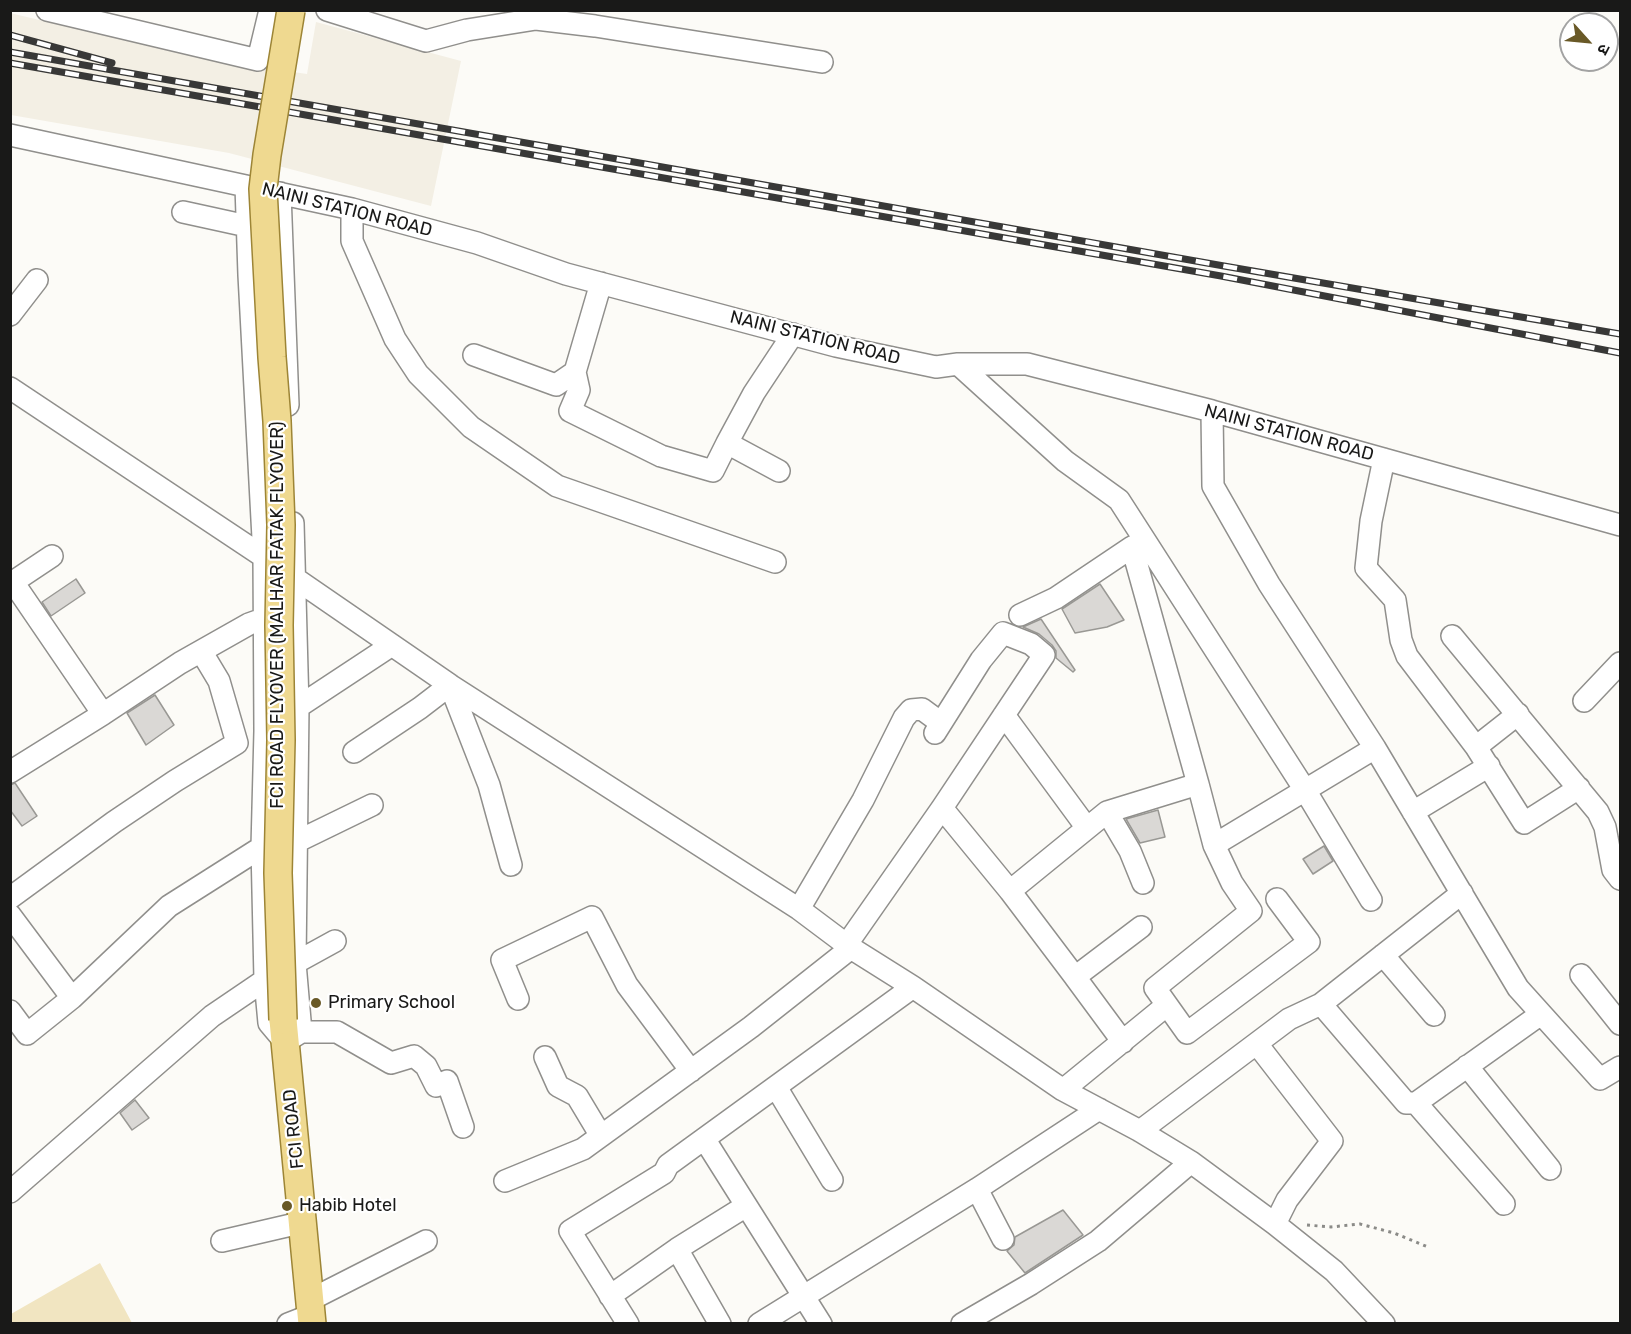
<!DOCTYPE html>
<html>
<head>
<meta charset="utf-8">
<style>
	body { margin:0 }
	#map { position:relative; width:1631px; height:1334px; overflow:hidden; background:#fcfbf7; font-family:Rubik,"Noto Sans Devanagari",sans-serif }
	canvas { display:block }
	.frame { position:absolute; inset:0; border:12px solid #191918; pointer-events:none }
	.north { position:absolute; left:1559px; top:12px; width:60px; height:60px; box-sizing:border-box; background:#fff; border:2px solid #a3a3a3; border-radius:50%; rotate:117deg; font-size:16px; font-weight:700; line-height:24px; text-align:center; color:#191918 }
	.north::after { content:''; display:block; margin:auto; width:21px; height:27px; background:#695927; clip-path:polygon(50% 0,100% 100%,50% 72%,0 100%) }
</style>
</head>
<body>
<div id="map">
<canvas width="1631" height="1334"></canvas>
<div class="frame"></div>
<div class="north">उ</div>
</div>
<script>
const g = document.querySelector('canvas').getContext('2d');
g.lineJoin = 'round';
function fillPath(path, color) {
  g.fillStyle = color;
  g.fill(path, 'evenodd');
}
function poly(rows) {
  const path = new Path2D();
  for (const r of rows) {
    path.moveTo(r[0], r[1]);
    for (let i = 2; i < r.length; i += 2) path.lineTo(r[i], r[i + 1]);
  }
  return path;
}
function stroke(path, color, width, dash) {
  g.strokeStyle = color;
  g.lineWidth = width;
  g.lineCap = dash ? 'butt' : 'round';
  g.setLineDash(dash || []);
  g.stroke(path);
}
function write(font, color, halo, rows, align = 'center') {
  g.font = font + ' Rubik,sans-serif';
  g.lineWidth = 4.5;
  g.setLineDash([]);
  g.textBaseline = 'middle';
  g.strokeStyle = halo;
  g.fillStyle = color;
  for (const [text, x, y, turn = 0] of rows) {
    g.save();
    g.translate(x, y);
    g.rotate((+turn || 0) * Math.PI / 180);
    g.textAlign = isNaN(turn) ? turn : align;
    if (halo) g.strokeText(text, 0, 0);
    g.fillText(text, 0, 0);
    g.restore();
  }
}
fillPath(poly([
	[10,13,204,59,307,74,316,22,461,61,431,206,229,153,11,115]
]), '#f3efe4');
fillPath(poly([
	[100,1263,132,1323,11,1323,11,1314]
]), '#f1e5c1');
const building = poly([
	[76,579,85,593,51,616,42,602,76,579],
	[1100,584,1124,620,1107,627,1075,633,1062,609,1100,584],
	[1041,619,1075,670,1073,672,1056,658,1056,651,1052,645,1039,634,1023,627,1041,619],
	[155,695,174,725,146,745,127,713,155,695],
	[15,783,37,816,22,826,10,810,10,785,15,783],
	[1158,810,1165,837,1140,843,1126,819,1158,810],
	[1324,846,1333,861,1313,874,1303,859,1324,846],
	[135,1100,149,1118,132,1130,120,1113,135,1100],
	[1063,1210,1083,1235,1025,1273,1007,1251,1014,1245,1015,1237,1063,1210]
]);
fillPath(building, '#dad8d5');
stroke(building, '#999894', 1.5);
const minor = poly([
	[47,10,258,60,270,10],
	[327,10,426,41,467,30,536,19,595,26,822,62],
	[10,135,352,209,477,243,566,274,836,346,936,367,958,364,1027,364,1212,411,1620,525],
	[246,186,249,275,264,557,265,731,262,847,265,980,269,1023,285,1042,301,1032,337,1032,391,1063,414,1056,426,1066,436,1086,447,1081,463,1127],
	[280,193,288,405],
	[352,209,352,241,395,339,418,374,471,427,557,486,775,562],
	[183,212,247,226],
	[601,283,575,372,579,390,570,411,661,456,713,471,727,443,779,471],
	[10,315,37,280],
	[474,355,556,385,575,372],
	[10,388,264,557,450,685,799,909,851,948,913,987,1063,1090,1140,1131,1191,1162,1275,1224,1334,1271,1384,1324],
	[1212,411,1213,486,1269,584,1375,748,1518,988,1600,1079,1620,1067],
	[727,443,754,393,793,334],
	[1384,459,1371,521,1366,568,1395,600,1401,640,1407,656,1476,747,1524,823,1579,788],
	[293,523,298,707,295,963,301,1032],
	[1146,542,1305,790,1371,900],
	[13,582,103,714],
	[10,584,52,556],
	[1020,615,1056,598,1132,547],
	[1452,636,1598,812,1605,827,1613,870,1620,879],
	[1584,701,1620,663],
	[298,707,392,645],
	[1004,715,1087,828],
	[1476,747,1518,714],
	[354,752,420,708,450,685,489,785,511,865],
	[10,772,103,714,180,663,249,624,263,619],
	[1198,784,1214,845,1232,883,1251,911,1155,988,1187,1033,1309,942,1277,899],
	[942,808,1010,891,1107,812,1198,784,1132,547,1146,542,1119,500,1065,461,958,364],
	[1107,812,1130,851,1143,883],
	[1413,812,1489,766],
	[296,842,372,805],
	[1214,845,1375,748],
	[1010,891,1075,977],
	[10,898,114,822,175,781,237,743,219,681,201,651],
	[799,909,863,800,904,718,911,710,922,709,941,723],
	[10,915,72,998],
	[847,944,942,808,1044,655,1031,644,1003,633,981,660,935,733],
	[1383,955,1434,1015],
	[295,963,335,941],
	[1581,975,1620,1024],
	[518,999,502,960,592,917,627,985,691,1071],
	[1321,1004,1406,1103,1416,1103,1504,1204],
	[10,1011,27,1034,72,998,169,906,262,847],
	[1123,1042,1075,977,1141,927],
	[1257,1044,1332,1141,1287,1200,1275,1224],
	[545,1057,558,1086,577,1096,601,1136],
	[1467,1066,1550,1169],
	[776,1087,832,1180],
	[1063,1090,1167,1005],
	[1416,1103,1541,1014],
	[1140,1131,1289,1019,1321,1004,1462,893],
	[705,1140,821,1324],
	[505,1181,583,1149,751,1027,851,948],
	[977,1189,1003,1239],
	[10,1192,212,1016,265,980],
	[222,1241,304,1222],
	[677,1249,720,1324],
	[610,1296,677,1249,746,1206],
	[310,1300,426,1241],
	[288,1324,311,1315],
	[628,1324,570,1231,664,1173,668,1165,913,987],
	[759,1324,977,1189,1099,1109],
	[962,1324,1031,1284,1098,1241,1191,1162]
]);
const major = poly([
	[283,1020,312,1324]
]);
stroke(minor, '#908f8c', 24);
stroke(major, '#9d8536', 30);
stroke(poly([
	[1307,1225,1331,1227,1360,1224,1394,1233,1428,1247]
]), '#8b8b88', 3, [3, 4.5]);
stroke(minor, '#fff', 21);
stroke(major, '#efd990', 27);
const rail = poly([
	[10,35,112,63],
	[10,52,1224,266,1620,334],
	[10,63,1221,276,1620,353]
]);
stroke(rail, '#383837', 7);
stroke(rail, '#fff', 4.5, [14]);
const majorBridge = poly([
	[283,1020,278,873,281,740,279,625,281,525,277,421,272,357,263,189,267,155,291,10]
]);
stroke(majorBridge, '#9d8536', 30, []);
stroke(majorBridge, '#efd990', 27);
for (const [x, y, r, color] of [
	[316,1003,6,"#695927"],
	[287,1206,6,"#695927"]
]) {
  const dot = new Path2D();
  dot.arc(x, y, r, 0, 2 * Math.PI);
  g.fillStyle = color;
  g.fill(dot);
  stroke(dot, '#fff', 2);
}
write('18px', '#191918', '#fff', [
	["NAINI STATION ROAD",347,210,14],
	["NAINI STATION ROAD",815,338,14],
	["NAINI STATION ROAD",1289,433,15],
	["FCI ROAD FLYOVER (MALHAR FATAK FLYOVER)",278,615,-90],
	["FCI ROAD",294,1129,-96]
]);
write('18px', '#191918', '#fff', [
	["Primary School",328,1003],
	["Habib Hotel",299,1206]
], 'left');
</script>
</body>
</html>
